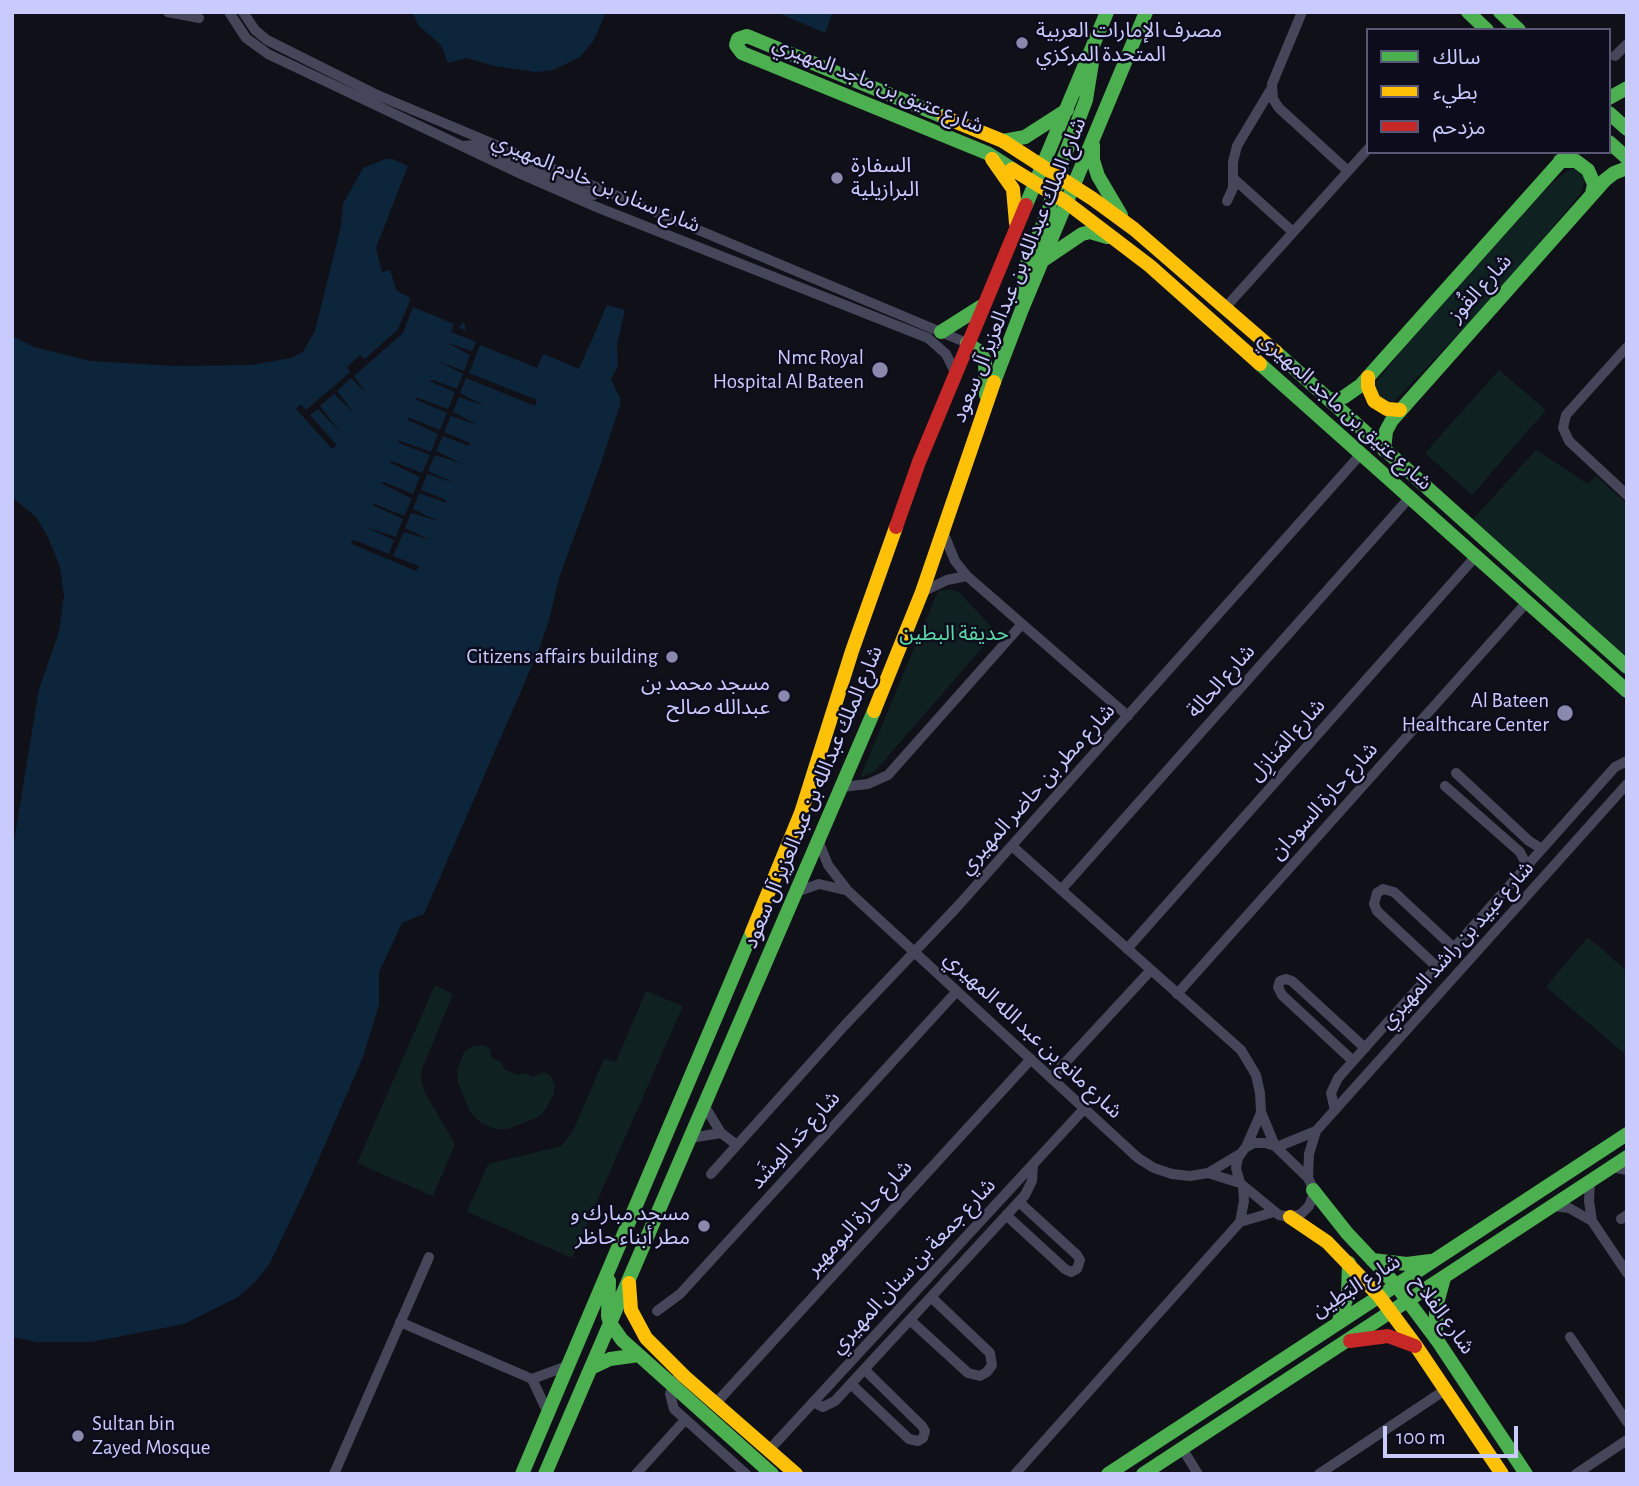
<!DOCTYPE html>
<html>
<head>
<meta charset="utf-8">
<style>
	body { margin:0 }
	#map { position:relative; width:1639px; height:1486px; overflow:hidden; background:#101018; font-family:"Alegreya Sans","Noto Sans Arabic",sans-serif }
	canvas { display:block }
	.frame { position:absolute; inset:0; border:14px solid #c9cafd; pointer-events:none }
	.legend { position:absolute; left:1366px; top:28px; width:245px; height:126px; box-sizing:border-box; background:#0d0c1c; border:2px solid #585876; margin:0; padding:9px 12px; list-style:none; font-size:21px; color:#c9cafd }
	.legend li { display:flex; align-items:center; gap:14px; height:35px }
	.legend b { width:35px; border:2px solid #585876 }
	.scale { position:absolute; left:1383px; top:1426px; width:135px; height:32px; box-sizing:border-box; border:4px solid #c9cafd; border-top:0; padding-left:9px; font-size:21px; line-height:24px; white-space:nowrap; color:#c9cafd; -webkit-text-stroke:5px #0d0c1c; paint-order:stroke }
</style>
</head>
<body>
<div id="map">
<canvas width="1639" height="1486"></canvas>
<div class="frame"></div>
<ul class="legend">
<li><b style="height:9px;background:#4caf50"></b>سالك</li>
<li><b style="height:9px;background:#ffc107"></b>بطيء</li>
<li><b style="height:9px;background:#c62828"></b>مزدحم</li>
</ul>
<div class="scale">100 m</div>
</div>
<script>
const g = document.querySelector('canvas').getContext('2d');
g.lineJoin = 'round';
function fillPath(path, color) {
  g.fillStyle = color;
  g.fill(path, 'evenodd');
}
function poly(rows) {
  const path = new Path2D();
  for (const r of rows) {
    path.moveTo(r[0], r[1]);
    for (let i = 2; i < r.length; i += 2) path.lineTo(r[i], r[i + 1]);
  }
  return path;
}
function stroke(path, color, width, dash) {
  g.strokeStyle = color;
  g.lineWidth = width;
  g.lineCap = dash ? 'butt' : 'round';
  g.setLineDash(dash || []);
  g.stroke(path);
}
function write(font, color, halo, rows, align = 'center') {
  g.font = font + ' "Alegreya Sans","Noto Sans Arabic",sans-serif';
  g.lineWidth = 5;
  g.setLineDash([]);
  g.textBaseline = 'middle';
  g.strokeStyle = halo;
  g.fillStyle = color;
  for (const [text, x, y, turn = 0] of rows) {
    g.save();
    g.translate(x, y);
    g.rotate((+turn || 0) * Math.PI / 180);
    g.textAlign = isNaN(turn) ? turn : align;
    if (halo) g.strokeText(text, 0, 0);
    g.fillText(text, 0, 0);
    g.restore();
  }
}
fillPath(poly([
	[1576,168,1583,172,1585,180,1581,193,1498,292,1393,403,1383,405,1372,387,1446,296,1517,217,1557,179,1569,170],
	[1499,370,1546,410,1472,495,1425,453],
	[1536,450,1588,484,1596,476,1627,504,1627,657,1473,519],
	[950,589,959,592,996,632,875,771,860,778,938,591],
	[1588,937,1627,971,1627,1052,1625,1054,1546,987],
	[435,985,453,994,422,1069,421,1080,424,1091,455,1144,433,1196,357,1163],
	[646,991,683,1006,572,1258,467,1212,488,1164,561,1146,572,1133,604,1059,616,1062],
	[483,1045,490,1048,492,1058,501,1062,504,1069,518,1075,525,1073,533,1077,544,1072,551,1076,555,1085,554,1094,543,1113,534,1119,508,1129,495,1129,481,1123,470,1112,458,1083,457,1071,464,1052,472,1047]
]), '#0f2221');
fillPath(poly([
	[412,12,606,12,594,40,580,57,553,70,536,72,495,66,466,58,448,63,441,45,419,26],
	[776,12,833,12,825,33],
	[385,159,393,159,408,166,376,248,382,272,390,270,396,289,400,293,464,322,466,331,490,340,492,336,508,343,506,348,535,360,539,352,579,369,607,305,625,310,617,344,618,366,611,379,620,398,620,405,600,466,559,578,549,620,538,652,424,914,402,923,379,972,379,1005,363,1057,306,1188,270,1263,255,1282,238,1297,184,1324,91,1342,36,1342,12,1337,12,854,39,689,59,632,64,595,60,567,48,537,36,517,12,497,12,336,34,347,91,361,175,366,251,365,291,358,303,352,315,331,341,226,343,204,363,168]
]), '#0d253b');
fillPath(poly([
	[411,298,464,322,459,327,466,331,490,340,492,336,508,343,506,348,535,360,539,352,543,354,537,368,480,345,469,373,537,400,535,406,466,378,460,393,485,406,459,397,453,412,478,425,451,416,444,432,470,443,469,446,443,436,436,451,463,464,435,455,428,471,455,483,427,474,421,490,446,500,447,503,419,493,413,509,438,521,411,513,405,528,430,540,404,532,393,556,419,566,416,571,352,544,351,540,357,541,389,554,394,540,363,526,396,537,403,519,372,505,375,504,404,516,412,499,381,483,384,482,413,494,420,477,389,462,392,461,422,473,430,455,399,443,398,440,431,452,438,434,406,419,410,418,440,430,447,413,417,400,415,397,448,409,455,392,429,381,433,380,457,389,463,374,438,361,464,371,470,355,445,342,472,351,476,342,451,332,454,324,413,307,403,333,354,376,367,394,351,378,337,391,354,413,334,394,320,406,341,433,318,409,310,415,337,445,332,449,296,409,301,404,306,410,350,372,347,367,360,355,365,359,398,329]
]), '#101018');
stroke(poly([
	[168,12,199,18],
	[229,12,246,38,268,54,523,175,594,206,928,338,946,354,955,372],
	[243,12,255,30,267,40,375,94,967,343],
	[1302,12,1272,84,1273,99,1279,108,1348,171],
	[1615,56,1627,44],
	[464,146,473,145,482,147,586,194,593,195,604,191],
	[1233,178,1293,232],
	[1227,201,1233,188,1233,162,1237,146,1271,89],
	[1225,308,1368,149],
	[1627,347,1566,415,1563,428,1569,441,1627,495],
	[943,532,955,561,967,576,1128,716],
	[922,592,947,580,967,576],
	[1456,773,1529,841,1542,849],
	[1445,786,1520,852,1527,866],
	[841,787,868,784,888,775,1022,624],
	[818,840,828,865,848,891,1138,1158,1154,1168,1172,1174,1190,1176,1208,1173,1240,1183],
	[1012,846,1241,1050,1256,1075,1260,1093,1261,1112,1275,1146],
	[1061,890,1410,497],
	[796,892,819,884,845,890],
	[1127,949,1476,556],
	[1437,967,1377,911,1374,904,1377,893,1383,889,1394,892,1454,948],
	[1177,994,1527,602],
	[1353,1061,1282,995,1278,987,1280,981,1286,979,1292,981,1365,1048],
	[1051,1078,1151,970],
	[704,1105,721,1133,737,1145],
	[1335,1110,1331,1093,1338,1078,1615,767,1627,761],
	[690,1138,721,1133],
	[1254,1143,1265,1143,1275,1146,1308,1178,1312,1186,1313,1196,1309,1206,1301,1214,1290,1217,1279,1215,1240,1183,1236,1168,1238,1158,1245,1148,1254,1143],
	[1246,1147,1261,1113],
	[1277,1147,1316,1131],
	[1612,1167,1627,1170],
	[1208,1173,1240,1154],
	[711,1174,845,1025,957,907,1361,454],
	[1308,1178,1309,1154,1316,1131,1627,784],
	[1590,1181,1589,1201,1592,1221,1627,1273],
	[1553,1206,1569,1208,1592,1221],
	[1006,1215,1065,1269,1071,1272,1077,1269,1080,1260,1077,1255,1019,1202],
	[1621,1219,1627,1215],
	[1240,1222,1244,1201,1243,1186],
	[657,1311,680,1294,957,991],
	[910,1320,968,1373,980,1376,987,1372,992,1365,990,1353,931,1297],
	[400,1322,532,1379,548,1413],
	[1570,1337,1627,1422],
	[532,1379,567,1366],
	[675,1380,670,1394,674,1409,746,1474],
	[851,1384,909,1439,918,1441,923,1438,925,1431,922,1426,864,1369],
	[813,1402,823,1407,835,1401,1025,1195,1032,1181,1033,1165],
	[716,1403,1031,1059],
	[1182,1448,1198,1474],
	[770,1449,1084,1109],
	[334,1474,429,1257],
	[636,1474,685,1420],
	[1015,1474,1240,1222,1274,1212],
	[1319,1474,1445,1390],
	[1576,1474,1627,1440]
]), '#454659', 10);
stroke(poly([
	[1468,12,1487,30],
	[1500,12,1519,30],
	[1609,98,1627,88],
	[1609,113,1627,129],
	[944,117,747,36,738,39,736,45,742,53,987,153,1012,169],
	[1003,141,1025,137,1067,110],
	[1609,142,1627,158],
	[1093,145,1093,160,1098,176,1121,215],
	[1560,161,1576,161,1588,170,1594,184,1592,194],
	[1059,184,1063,160,1086,100,1092,63],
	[1026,205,1107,12],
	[1042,261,1082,234,1090,232,1107,237],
	[1022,297,1026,266,1049,209,1054,187],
	[941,332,982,306],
	[967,343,980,352,985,361,986,395],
	[1276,352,1627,667],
	[1260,364,1627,691],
	[994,382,1022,309,1146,12],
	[1329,400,1344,397,1361,385,1569,152],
	[1384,450,1386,431,1392,420,1605,180,1614,173,1627,168],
	[1313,1190,1347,1233,1396,1285,1437,1340,1526,1474],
	[1372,1260,1407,1264,1430,1261],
	[609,1281,608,1316,610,1323,622,1340,772,1474],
	[1339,1321,1348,1293,1349,1263],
	[1436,1339,1436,1307,1444,1278],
	[591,1368,610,1359,639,1355],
	[522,1474,752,932],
	[545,1474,874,711],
	[1108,1474,1627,1134],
	[1143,1474,1627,1157]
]), '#4caf50', 14);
stroke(poly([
	[944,117,1003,141,1093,199,1134,229,1276,352],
	[992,159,1013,189,1016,223],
	[1012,169,1066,202,1150,266,1260,364],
	[1368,377,1368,387,1374,401,1387,409,1400,410],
	[874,711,922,592,994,382],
	[752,932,801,813,852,651,896,527],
	[1290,1217,1327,1242,1379,1296,1416,1346,1502,1474],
	[629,1283,631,1310,646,1338,685,1377,796,1474]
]), '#ffc107', 14);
stroke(poly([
	[896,527,919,462,1026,205],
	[1350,1341,1388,1336,1415,1346]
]), '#c62828', 14);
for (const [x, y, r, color] of [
	[1022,43,7,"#8889ad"],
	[837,178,7,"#8889ad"],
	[880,370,9,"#8889ad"],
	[672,657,7,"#8889ad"],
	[784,696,7,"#8889ad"],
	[1565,713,9,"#8889ad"],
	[704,1226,7,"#8889ad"],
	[78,1436,7,"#8889ad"]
]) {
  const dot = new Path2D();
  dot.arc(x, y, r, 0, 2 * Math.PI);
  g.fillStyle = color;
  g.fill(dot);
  stroke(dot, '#0d0c1c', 2.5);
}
write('21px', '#c9cafd', '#0d0c1c', [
	["مصرف الإمارات العربية",1036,31,"left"],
	["المتحدة المركزي",1036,55,"left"],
	["السفارة",851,166,"left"],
	["البرازيلية",851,190,"left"],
	["Nmc Royal",864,358],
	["Hospital Al Bateen",864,382],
	["Citizens affairs building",658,657],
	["مسجد محمد بن",770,684],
	["عبدالله صالح",770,708],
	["Al Bateen",1549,701],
	["Healthcare Center",1549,725],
	["مسجد مبارك و",690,1214],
	["مطر أبناء حاظر",690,1238],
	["Sultan bin",92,1424,"left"],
	["Zayed Mosque",92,1448,"left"]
], 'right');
write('21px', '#c9cafd', '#0d0c1c', [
	["شارع عتيق بن ماجد المهيري",878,85,22],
	["شارع سنان بن خادم المهيري",596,183,23],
	["شارع الملك عبدالله بن عبدالعزيز آل سعود",1019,270,-68],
	["شارع القُوز",1480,288,-48],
	["شارع عتيق بن ماجد المهيري",1345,411,42],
	["شارع الحالة",1221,681,-48],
	["شارع المَنازِل",1287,740,-48],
	["شارع مطر بن حاضر المهيري",1037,789,-48],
	["شارع الملك عبدالله بن عبدالعزيز آل سعود",813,797,-67],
	["شارع حارة السودان",1324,801,-48],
	["شارع عبيد بن راشد المهيري",1457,945,-48],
	["شارع مانع بن عبد الله المهيري",1033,1035,43],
	["شارع حَد المِشَد",795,1140,-48],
	["شارع حارة البومهير",859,1218,-48],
	["شارع جمعة بن سنان المهيري",913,1266,-47],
	["شارع البَطِين",1356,1286,-32],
	["شارع الفلاح",1443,1315,54]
]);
write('21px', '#5ad8a8', '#0d0c1c', [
	["حديقة البطين",954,634]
]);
</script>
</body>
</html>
